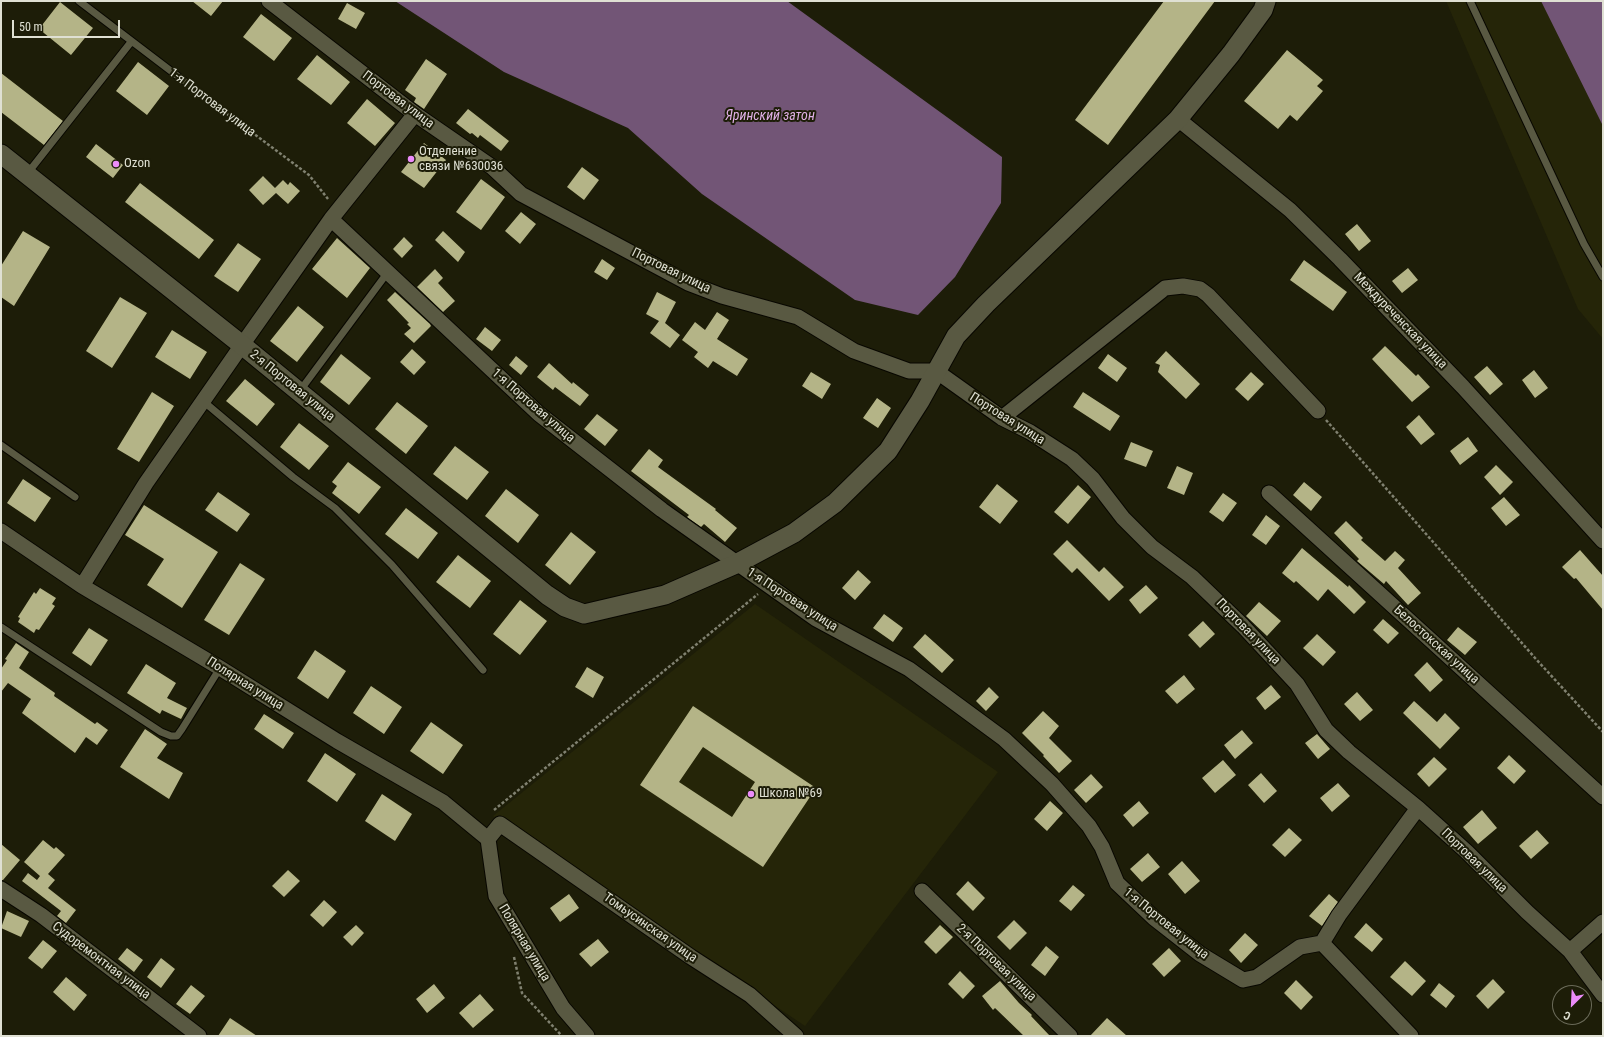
<!DOCTYPE html>
<html>
<head>
<meta charset="utf-8">
<style>
	body { margin:0 }
	#map { position:relative; width:1604px; height:1037px; overflow:hidden; background:#1d1d08; font-family:"Roboto Condensed",sans-serif }
	canvas { display:block }
	.frame { position:absolute; inset:0; border:2px solid #dfe0d3; pointer-events:none }
	.north { position:absolute; left:1552px; top:985px; width:40px; height:40px; box-sizing:border-box; background:#1d1d08; border:1px solid #6b6b59; border-radius:50%; rotate:204deg; font-size:11px; font-weight:700; line-height:16px; text-align:center; color:#dfe0d3 }
	.north::after { content:''; display:block; margin:auto; width:14px; height:18px; background:#ec8cfa; clip-path:polygon(50% 0,100% 100%,50% 72%,0 100%) }
	.scale { position:absolute; left:12px; top:20px; width:108px; height:18px; box-sizing:border-box; border:2px solid #dfe0d3; border-top:0; padding-left:5px; font-size:12px; line-height:14px; white-space:nowrap; color:#dfe0d3; -webkit-text-stroke:3px #1d1d08; paint-order:stroke }
</style>
</head>
<body>
<div id="map">
<canvas width="1604" height="1037"></canvas>
<div class="frame"></div>
<div class="north">С</div>
<div class="scale">50 m</div>
</div>
<script>
const g = document.querySelector('canvas').getContext('2d');
g.lineJoin = 'round';
function fillPath(path, color) {
  g.fillStyle = color;
  g.fill(path, 'evenodd');
}
function poly(rows) {
  const path = new Path2D();
  for (const r of rows) {
    path.moveTo(r[0], r[1]);
    for (let i = 2; i < r.length; i += 2) path.lineTo(r[i], r[i + 1]);
  }
  return path;
}
function stroke(path, color, width, dash) {
  g.strokeStyle = color;
  g.lineWidth = width;
  g.lineCap = dash ? 'butt' : 'round';
  g.setLineDash(dash || []);
  g.stroke(path);
}
function write(font, color, halo, rows, align = 'center') {
  g.font = font + ' "Roboto Condensed",sans-serif';
  g.lineWidth = 4;
  g.setLineDash([]);
  g.textBaseline = 'middle';
  g.strokeStyle = halo;
  g.fillStyle = color;
  for (const [text, x, y, turn = 0] of rows) {
    g.save();
    g.translate(x, y);
    g.rotate((+turn || 0) * Math.PI / 180);
    g.textAlign = isNaN(turn) ? turn : align;
    if (halo) g.strokeText(text, 0, 0);
    g.fillText(text, 0, 0);
    g.restore();
  }
}
fillPath(poly([
	[1446,1,1603,1,1603,339,1578,309],
	[755,604,998,772,805,1026,493,816]
]), '#252508');
fillPath(poly([
	[395,1,787,1,1002,157,1001,203,955,277,918,315,855,300,702,194,628,128,504,72],
	[1541,1,1603,1,1603,126]
]), '#725576');
fillPath(poly([
	[192,1,223,1,211,16],
	[1164,1,1215,1,1108,145,1075,120],
	[60,2,93,28,71,55,39,29],
	[347,3,365,13,356,29,338,19],
	[261,14,292,38,274,61,243,37],
	[1287,50,1323,80,1317,86,1323,91,1297,121,1290,115,1278,129,1244,101],
	[317,55,350,82,331,105,297,79],
	[426,59,447,74,424,109,414,102,416,98,405,90],
	[138,62,169,86,147,115,116,91],
	[1,73,63,121,44,145,1,112],
	[367,99,395,123,375,146,347,123],
	[468,109,509,141,501,151,480,135,478,138,472,133,470,134,456,123],
	[424,143,446,160,424,188,401,172],
	[96,144,123,165,113,178,86,157],
	[582,167,599,180,584,200,567,187],
	[263,176,275,188,283,180,288,185,290,182,300,191,288,204,276,193,263,205,249,190],
	[481,179,505,197,481,230,456,212],
	[140,183,214,240,199,259,125,202],
	[521,212,536,224,520,244,505,231],
	[1357,224,1371,241,1359,251,1345,234],
	[23,231,50,247,14,306,1,297,1,266],
	[443,231,465,252,458,262,435,240],
	[404,237,413,246,402,258,393,249],
	[337,238,370,268,347,298,312,269],
	[238,243,261,259,238,292,214,276],
	[602,259,615,268,607,280,594,272],
	[1304,260,1347,292,1333,311,1290,280],
	[1408,268,1418,280,1402,293,1392,281],
	[435,269,443,278,438,283,455,301,443,312,417,287],
	[395,292,430,324,431,326,414,343,404,334,411,328,407,324,409,323,387,300],
	[657,292,676,302,665,323,680,335,670,348,650,333,659,321,646,314],
	[120,297,147,313,112,368,86,351],
	[298,306,324,327,297,362,270,341],
	[717,312,729,320,717,339,748,359,737,376,713,361,708,368,694,357,698,352,682,340,695,322,705,330],
	[485,327,501,340,492,351,476,339],
	[172,330,207,352,190,379,155,357],
	[1385,346,1416,376,1418,374,1430,387,1412,402,1372,359],
	[412,349,426,362,414,375,400,362],
	[1166,351,1200,384,1186,399,1158,372,1160,365,1155,363],
	[341,354,371,378,349,405,320,382],
	[1108,354,1127,368,1117,382,1098,368],
	[516,356,528,366,521,375,509,365],
	[549,363,572,384,573,382,589,395,580,406,555,387,553,390,537,377],
	[1487,366,1503,384,1490,395,1474,377],
	[1534,370,1548,388,1535,398,1522,380],
	[811,372,831,384,822,399,802,386],
	[1251,372,1264,384,1248,401,1235,389],
	[245,379,275,404,257,426,226,401],
	[152,392,174,406,139,462,117,449],
	[1083,392,1120,416,1110,431,1073,407],
	[877,398,891,408,878,428,863,418],
	[397,402,428,426,406,454,375,429],
	[597,414,618,430,605,446,584,429],
	[1419,415,1435,434,1421,445,1406,427],
	[299,423,329,446,309,470,280,447],
	[1468,437,1478,451,1460,465,1450,451],
	[1131,442,1153,451,1146,467,1124,459],
	[455,446,489,472,467,500,433,474],
	[649,449,663,460,658,467,716,509,715,510,737,528,725,542,704,524,701,527,691,520,687,517,689,515,631,471],
	[348,462,381,487,359,514,332,493,337,486,332,482],
	[1496,465,1513,482,1500,495,1484,477],
	[1177,466,1193,473,1184,495,1167,488],
	[23,479,51,498,35,522,7,503],
	[1304,482,1322,497,1311,511,1293,495],
	[997,484,1018,501,1000,524,979,507],
	[1078,485,1091,497,1068,524,1054,512],
	[506,489,539,515,518,543,485,516],
	[218,492,250,514,237,532,205,510],
	[1223,493,1237,503,1223,522,1209,512],
	[1504,497,1520,515,1506,526,1491,508],
	[144,505,218,552,182,608,147,585,164,559,125,535],
	[406,508,438,533,418,559,385,534],
	[1266,515,1280,526,1266,545,1252,535],
	[1346,521,1363,538,1361,540,1385,561,1395,551,1405,560,1398,568,1421,593,1408,605,1386,581,1384,584,1357,561,1359,559,1334,533],
	[571,532,596,552,570,585,545,565],
	[1067,540,1099,572,1104,567,1124,587,1109,601,1077,568,1072,573,1053,554],
	[1302,548,1348,587,1349,585,1366,602,1354,614,1328,589,1318,601,1296,581,1294,583,1282,573],
	[1580,550,1603,576,1603,610,1576,578,1574,579,1562,567],
	[458,555,491,581,470,608,436,582],
	[240,563,265,579,229,635,204,620],
	[858,570,871,582,855,600,842,588],
	[1146,585,1158,598,1140,614,1129,600],
	[40,588,56,598,52,604,55,606,39,630,36,629,34,633,18,622,20,618,18,617,34,592,36,594],
	[520,600,547,621,520,655,493,634],
	[1259,602,1281,621,1267,636,1246,616],
	[884,614,903,628,893,642,873,628],
	[1383,619,1399,633,1388,644,1373,630],
	[1203,621,1215,634,1200,648,1188,635],
	[1458,627,1477,642,1465,655,1447,640],
	[89,628,108,640,91,666,72,653],
	[925,634,954,660,942,673,913,647],
	[1317,634,1336,652,1323,666,1303,648],
	[16,643,29,652,19,668,55,693,54,696,95,724,97,722,108,730,97,745,86,737,75,753,22,713,31,699,8,683,1,692,1,669,7,660,5,659],
	[315,650,346,671,328,699,297,678],
	[1427,662,1443,680,1430,692,1414,675],
	[146,664,176,683,167,698,187,708,181,719,162,710,160,714,127,693],
	[587,667,604,677,593,698,575,687],
	[1184,675,1195,689,1177,704,1165,691],
	[1271,685,1281,697,1265,710,1256,698],
	[371,686,402,707,384,734,353,713],
	[989,687,999,697,986,711,976,701],
	[1357,692,1373,710,1360,721,1344,704],
	[1414,701,1437,722,1445,713,1460,728,1440,749,1403,713],
	[693,706,816,788,763,867,640,785],
	[703,747,755,782,732,817,679,782],
	[1043,711,1059,726,1049,738,1072,761,1059,773,1043,756,1044,755,1022,733],
	[264,714,294,733,283,749,254,729],
	[431,722,463,745,443,774,410,751],
	[145,729,167,744,157,758,183,773,169,799,120,767],
	[1242,730,1253,743,1235,759,1224,745],
	[1317,734,1330,749,1318,759,1305,743],
	[325,753,356,774,337,802,307,781],
	[1509,755,1526,771,1514,784,1497,768],
	[1434,757,1447,769,1429,787,1417,774],
	[1223,760,1236,775,1215,793,1202,778],
	[1261,773,1277,791,1264,803,1248,785],
	[1091,774,1103,787,1086,803,1074,790],
	[1338,783,1350,796,1332,812,1320,798],
	[382,794,412,814,395,841,365,821],
	[1050,801,1063,813,1047,831,1034,819],
	[1139,801,1149,813,1133,827,1123,815],
	[1482,810,1497,828,1478,844,1463,827],
	[1289,828,1302,840,1285,857,1272,845],
	[1537,830,1549,843,1531,859,1519,846],
	[43,840,54,849,56,847,65,855,48,874,55,880,48,888,76,910,66,923,57,916,61,911,22,881,28,873,37,880,40,876,24,862],
	[1,844,20,860,3,880,1,880],
	[1148,853,1160,867,1142,882,1130,869],
	[1182,861,1200,881,1185,894,1168,874],
	[288,870,300,881,284,897,272,886],
	[968,881,985,898,973,911,956,894],
	[1073,885,1085,895,1071,911,1059,901],
	[569,894,579,908,560,922,550,908],
	[1329,894,1338,902,1322,926,1309,916],
	[324,900,337,912,323,927,310,915],
	[7,911,29,921,21,937,1,928],
	[1014,920,1027,933,1010,950,997,937],
	[1366,923,1383,939,1372,952,1354,937],
	[356,925,364,933,352,946,343,937],
	[940,925,953,937,936,954,924,942],
	[1245,933,1258,945,1241,963,1229,950],
	[598,939,609,952,591,967,579,954],
	[43,940,57,951,42,969,28,958],
	[1046,946,1059,957,1045,976,1031,965],
	[127,948,143,960,134,972,118,959],
	[1169,948,1181,961,1164,977,1152,964],
	[161,958,175,969,161,988,147,977],
	[1405,961,1426,981,1412,996,1390,977],
	[960,971,975,986,963,999,948,984],
	[66,977,87,995,74,1011,53,992],
	[1493,979,1505,992,1488,1009,1476,996],
	[1296,980,1313,997,1301,1010,1284,993],
	[1000,981,1019,1003,1032,1015,1031,1016,1050,1036,1024,1036,995,1008,993,1010,982,996],
	[1439,983,1455,996,1446,1008,1430,995],
	[434,984,445,998,427,1013,416,999],
	[191,985,205,996,190,1014,176,1004],
	[480,994,494,1010,473,1028,459,1013],
	[230,1018,257,1036,218,1036],
	[1107,1018,1127,1036,1090,1036]
]), '#b4b487');
const service = poly([
	[79,1,184,81],
	[1470,1,1584,244,1603,277],
	[27,174,131,42],
	[299,392,388,272],
	[203,401,293,477,335,508,392,565,483,670],
	[1,445,75,497],
	[1,627,161,732,171,736,177,736,182,729,220,668]
]);
const minor = poly([
	[269,1,415,114,492,167,521,194,688,283,722,296,798,317,854,351,909,371,936,371,1002,418,1030,432,1072,459,1093,479,1123,518,1152,547,1192,577,1243,626,1297,684,1326,730,1349,752,1418,808,1467,852,1527,912,1570,951,1603,995],
	[1178,119,1290,210,1340,259,1463,387,1603,541],
	[331,219,539,414,662,510,816,619,909,669,1004,739,1052,784,1089,826,1102,847,1117,883,1154,918,1200,954,1243,980,1257,977,1300,947,1322,943,1339,915,1418,808],
	[1002,418,1165,288,1183,286,1200,289,1208,295,1318,411],
	[1269,493,1603,797],
	[1,531,82,586,220,668,337,741,443,802,488,839],
	[82,586,146,483,242,345,331,219,415,114],
	[1,889,41,915,199,1036],
	[922,891,1070,1036],
	[1322,943,1411,1036],
	[1570,951,1603,922],
	[587,1036,563,1008,496,896,488,839,500,824,691,957,750,995,796,1036]
]);
const tertiary = poly([
	[1,154,242,345,547,595,565,607,584,614,665,595,736,564,794,533,835,503,888,451,920,401,956,336,986,304,1178,119,1231,54,1263,10,1266,1]
]);
stroke(service, '#080700', 9);
stroke(minor, '#080700', 17);
stroke(tertiary, '#080700', 21);
stroke(poly([
	[191,87,309,175,328,199],
	[1326,420,1535,658,1603,732],
	[494,810,758,594],
	[514,957,522,993,562,1036]
]), '#808170', 2.5, [3, 2]);
stroke(service, '#595942', 7);
stroke(minor, '#595942', 15);
stroke(tertiary, '#595942', 19);
for (const [x, y, r, color] of [
	[411,159,4,"#ec8cfa"],
	[116,164,4,"#ec8cfa"],
	[751,794,4,"#ec8cfa"]
]) {
  const dot = new Path2D();
  dot.arc(x, y, r, 0, 2 * Math.PI);
  g.fillStyle = color;
  g.fill(dot);
  stroke(dot, '#1d1d08', 1.5);
}
write('13px', '#dfe0d3', '#1d1d08', [
	["Портовая улица",398,100,37],
	["1-я Портовая улица",212,103,37],
	["Портовая улица",671,271,26],
	["Междуреченская улица",1400,321,46],
	["2-я Портовая улица",292,386,39],
	["1-я Портовая улица",533,406,41],
	["Портовая улица",1007,419,32],
	["1-я Портовая улица",792,600,33],
	["Портовая улица",1248,632,46],
	["Белостокская улица",1436,645,42],
	["Полярная улица",245,684,32],
	["Портовая улица",1474,861,44],
	["1-я Портовая улица",1166,924,39],
	["Томьусинская улица",650,928,35],
	["Полярная улица",524,943,59],
	["Судоремонтная улица",101,961,37],
	["2-я Портовая улица",996,963,44]
]);
write('13px', '#dfe0d3', '#1d1d08', [
	["Отделение",419,152],
	["связи №630036",419,167],
	["Ozon",124,164],
	["Школа №69",759,794]
], 'left');
write('italic 14px', '#dfafe5', '#1d1d08', [
	["Яринский затон",770,116]
]);
</script>
</body>
</html>
